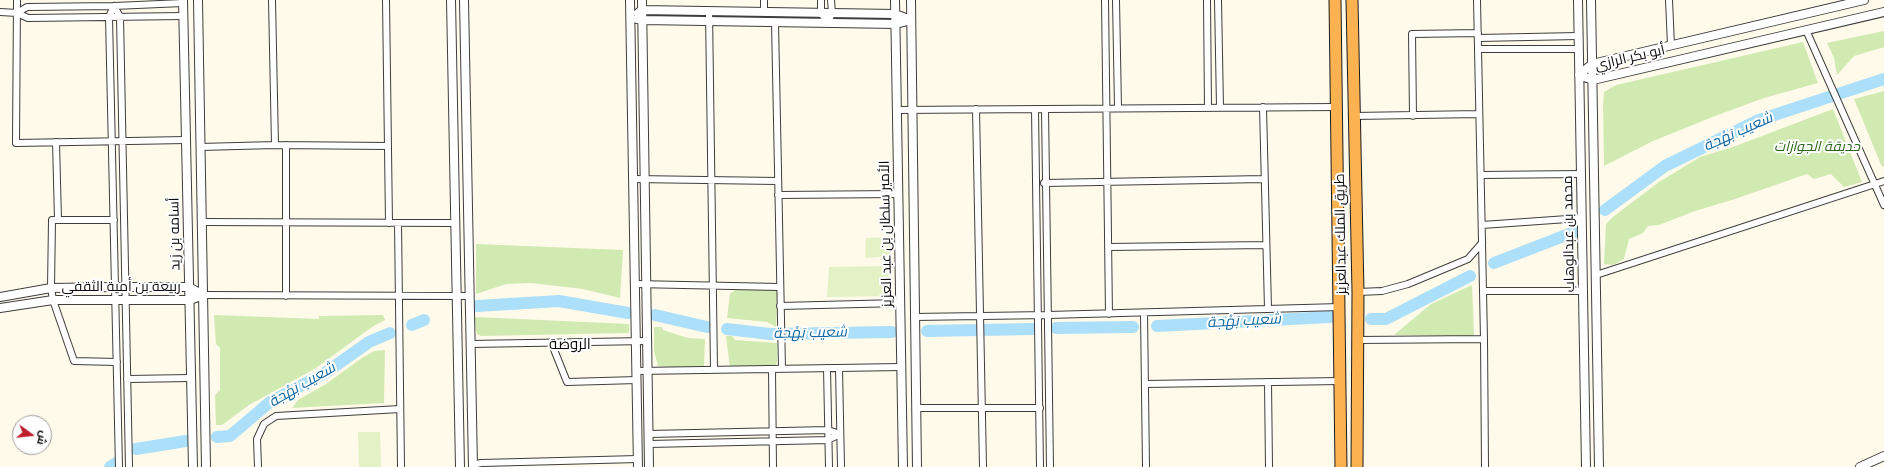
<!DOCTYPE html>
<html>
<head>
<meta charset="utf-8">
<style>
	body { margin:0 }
	#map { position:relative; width:1884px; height:467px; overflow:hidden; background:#fffae9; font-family:"PT Serif",Cairo,serif }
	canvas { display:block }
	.north { position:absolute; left:12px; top:415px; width:40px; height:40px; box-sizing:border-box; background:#fff; border:1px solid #9d9d9d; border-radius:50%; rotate:105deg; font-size:11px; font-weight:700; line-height:16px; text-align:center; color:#0b0b0b }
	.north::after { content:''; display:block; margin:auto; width:14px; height:18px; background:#c01e2c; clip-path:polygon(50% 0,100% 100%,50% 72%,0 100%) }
</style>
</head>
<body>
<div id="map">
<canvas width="1884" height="467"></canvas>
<div class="north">ش</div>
</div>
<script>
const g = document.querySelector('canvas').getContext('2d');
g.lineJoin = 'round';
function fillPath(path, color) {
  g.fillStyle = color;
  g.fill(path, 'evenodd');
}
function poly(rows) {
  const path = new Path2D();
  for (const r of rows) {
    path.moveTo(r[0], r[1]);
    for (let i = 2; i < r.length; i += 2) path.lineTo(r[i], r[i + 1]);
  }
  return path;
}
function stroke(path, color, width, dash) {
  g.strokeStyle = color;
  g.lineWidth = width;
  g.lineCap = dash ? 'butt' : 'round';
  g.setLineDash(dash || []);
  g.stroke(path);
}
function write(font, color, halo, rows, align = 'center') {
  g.font = font + ' "PT Serif",Cairo,serif';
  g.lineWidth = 4;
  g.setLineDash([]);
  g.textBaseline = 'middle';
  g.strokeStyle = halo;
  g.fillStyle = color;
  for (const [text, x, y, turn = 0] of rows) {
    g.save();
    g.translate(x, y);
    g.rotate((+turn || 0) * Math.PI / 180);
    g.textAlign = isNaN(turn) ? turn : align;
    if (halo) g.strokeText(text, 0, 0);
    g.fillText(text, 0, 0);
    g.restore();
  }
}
fillPath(poly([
	[1884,31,1884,47,1854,56,1837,75,1834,58,1827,43],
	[1803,42,1818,83,1764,98,1715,116,1653,141,1604,166,1603,105,1604,92,1616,85],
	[1884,91,1884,166,1882,167,1854,99],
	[1833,109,1862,182,1844,187,1831,174,1814,179,1807,174,1732,200,1695,211,1659,225,1648,226,1643,233,1629,239,1624,259,1613,265,1604,264,1606,224,1614,216,1659,182,1700,157,1733,147],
	[476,244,623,250,620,298,583,289,531,283,506,284,476,294],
	[1472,285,1474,336,1394,335,1431,304],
	[735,290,774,290,777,291,776,327,767,322,727,318,730,294],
	[214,315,319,319,319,316,383,315,385,320,372,327,316,368,249,405,222,425,216,425,215,395,220,390,220,348,216,344],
	[475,317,629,324,629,333,481,336,477,334,476,330],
	[654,327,662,327,663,330,688,338,705,339,704,366,691,367,690,369,658,366,654,351],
	[726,336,732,336,735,340,777,343,777,362,774,367,730,368],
	[385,350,384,403,292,408,298,400,326,384,362,358,374,351]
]), '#d1eab2');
fillPath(poly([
	[890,237,890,256,865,258,866,238],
	[890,266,891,296,827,297,829,267],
	[358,432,380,432,381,467,359,467]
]), '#e3f1c4');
stroke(poly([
	[1605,210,1665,166,1759,120,1884,79],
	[1494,263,1574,232],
	[477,306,559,301,628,313],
	[655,315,707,327],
	[1371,319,1386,319,1470,276],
	[412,325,424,320],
	[1157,326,1330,317],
	[1056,328,1133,327],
	[727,329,770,334,892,332],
	[927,331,1033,329],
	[217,437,230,436,270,402,325,373,369,342,390,333],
	[136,449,186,441],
	[110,467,116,463]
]), '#acdff9', 12);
const minor = poly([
	[17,0,16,143,186,140],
	[272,0,275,145],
	[386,0,389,223],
	[764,0,764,12],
	[821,0,821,13,828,23],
	[1105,0,1109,314],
	[1116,0,1118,108],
	[1207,0,1208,108],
	[1218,0,1220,107],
	[1477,0,1484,339,1485,467],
	[1669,0,1671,45],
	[183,3,114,6,27,7,17,13,28,18,184,16],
	[114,6,120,17,129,467],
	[114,6,109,17,119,467],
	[709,11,714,370],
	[0,12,17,13],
	[775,22,782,369],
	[828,23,832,13,831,0],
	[1806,30,1884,205],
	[1478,38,1578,36],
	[1478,49,1579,49],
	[1263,107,1268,309],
	[976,109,983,467],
	[1035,109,1040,467],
	[1045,109,1050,467],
	[897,110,1337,107],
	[1353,116,1479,114],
	[1413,116,1412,34,1478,33],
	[56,142,58,220],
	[286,145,286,296],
	[200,147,275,145,388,146],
	[1481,175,1581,174],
	[633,179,778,181],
	[1044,183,1264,179],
	[778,195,898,194],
	[114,220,52,220,51,288,53,300,74,361,117,362],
	[201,222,455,223],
	[398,223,401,467],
	[1482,225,1582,218],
	[1108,247,1266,245],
	[1596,275,1884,181],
	[635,284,780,287],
	[1483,291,1583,291],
	[1358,292,1382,291,1408,284,1468,259,1482,243],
	[203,295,469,296],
	[780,306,900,303],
	[1144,313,1146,467],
	[914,317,1048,315,1340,307],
	[1357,340,1484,339],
	[551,342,567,382,637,380],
	[470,344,647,341],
	[827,368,829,467],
	[839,368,841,467],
	[772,369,773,467],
	[637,371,902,367],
	[127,379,191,378],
	[1268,382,1269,467],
	[1146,384,1340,381],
	[916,408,1040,408],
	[649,434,828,430,840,434],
	[649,444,828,440,840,434],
	[473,465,481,463,638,459],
	[258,467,257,439,264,424,276,416,400,409]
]);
const tertiary = poly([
	[183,0,193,467],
	[198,0,206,467],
	[451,0,460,467],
	[464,0,473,467],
	[630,0,638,467],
	[642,0,649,467],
	[895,0,903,467],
	[911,0,917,467],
	[1578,0,1586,467],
	[1591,0,1599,467],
	[1864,0,1592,64,1579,75,1593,80,1884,12],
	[638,13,642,10,895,14,911,20],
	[637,19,642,20,896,24,911,20],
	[0,297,51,288,115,287,189,287,203,295],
	[0,308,53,300,190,300,203,295],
	[1860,467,1884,456]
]);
const trunk = poly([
	[1335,0,1341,467],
	[1352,0,1358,292,1357,467]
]);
stroke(minor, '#3e3e3e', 8);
stroke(tertiary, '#3e3e3e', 10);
stroke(trunk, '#1c1c1c', 13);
stroke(minor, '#fff', 6);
stroke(tertiary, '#fff', 8);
stroke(trunk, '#fdb252', 11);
write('14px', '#0b0b0b', '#fff', [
	["أبو بكر الرازي",1630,58,-13],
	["أسامه بن زيد",175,234,-91],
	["الأمير سلطان بن عبد العزيز",886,234,-91],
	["طريق الملك عبدالعزيز",1341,234,-91],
	["محمد بن عبدالوهاب",1569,234,-91],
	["ربيعة بن أمية الثقفي",121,287]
]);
write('italic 14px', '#2c651a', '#fff', [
	["حديقة الجوازات",1817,147]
]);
write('italic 15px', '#1067a1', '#fff', [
	["شعيب بَهْجة",1738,132,-24],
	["شعيب بَهْجة",1244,321,-3],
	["شعيب بَهْجة",810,333,-1],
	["شعيب بَهْجة",302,385,-30]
]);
write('15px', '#0b0b0b', '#fff', [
	["الروضة",570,345]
]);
</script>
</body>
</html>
